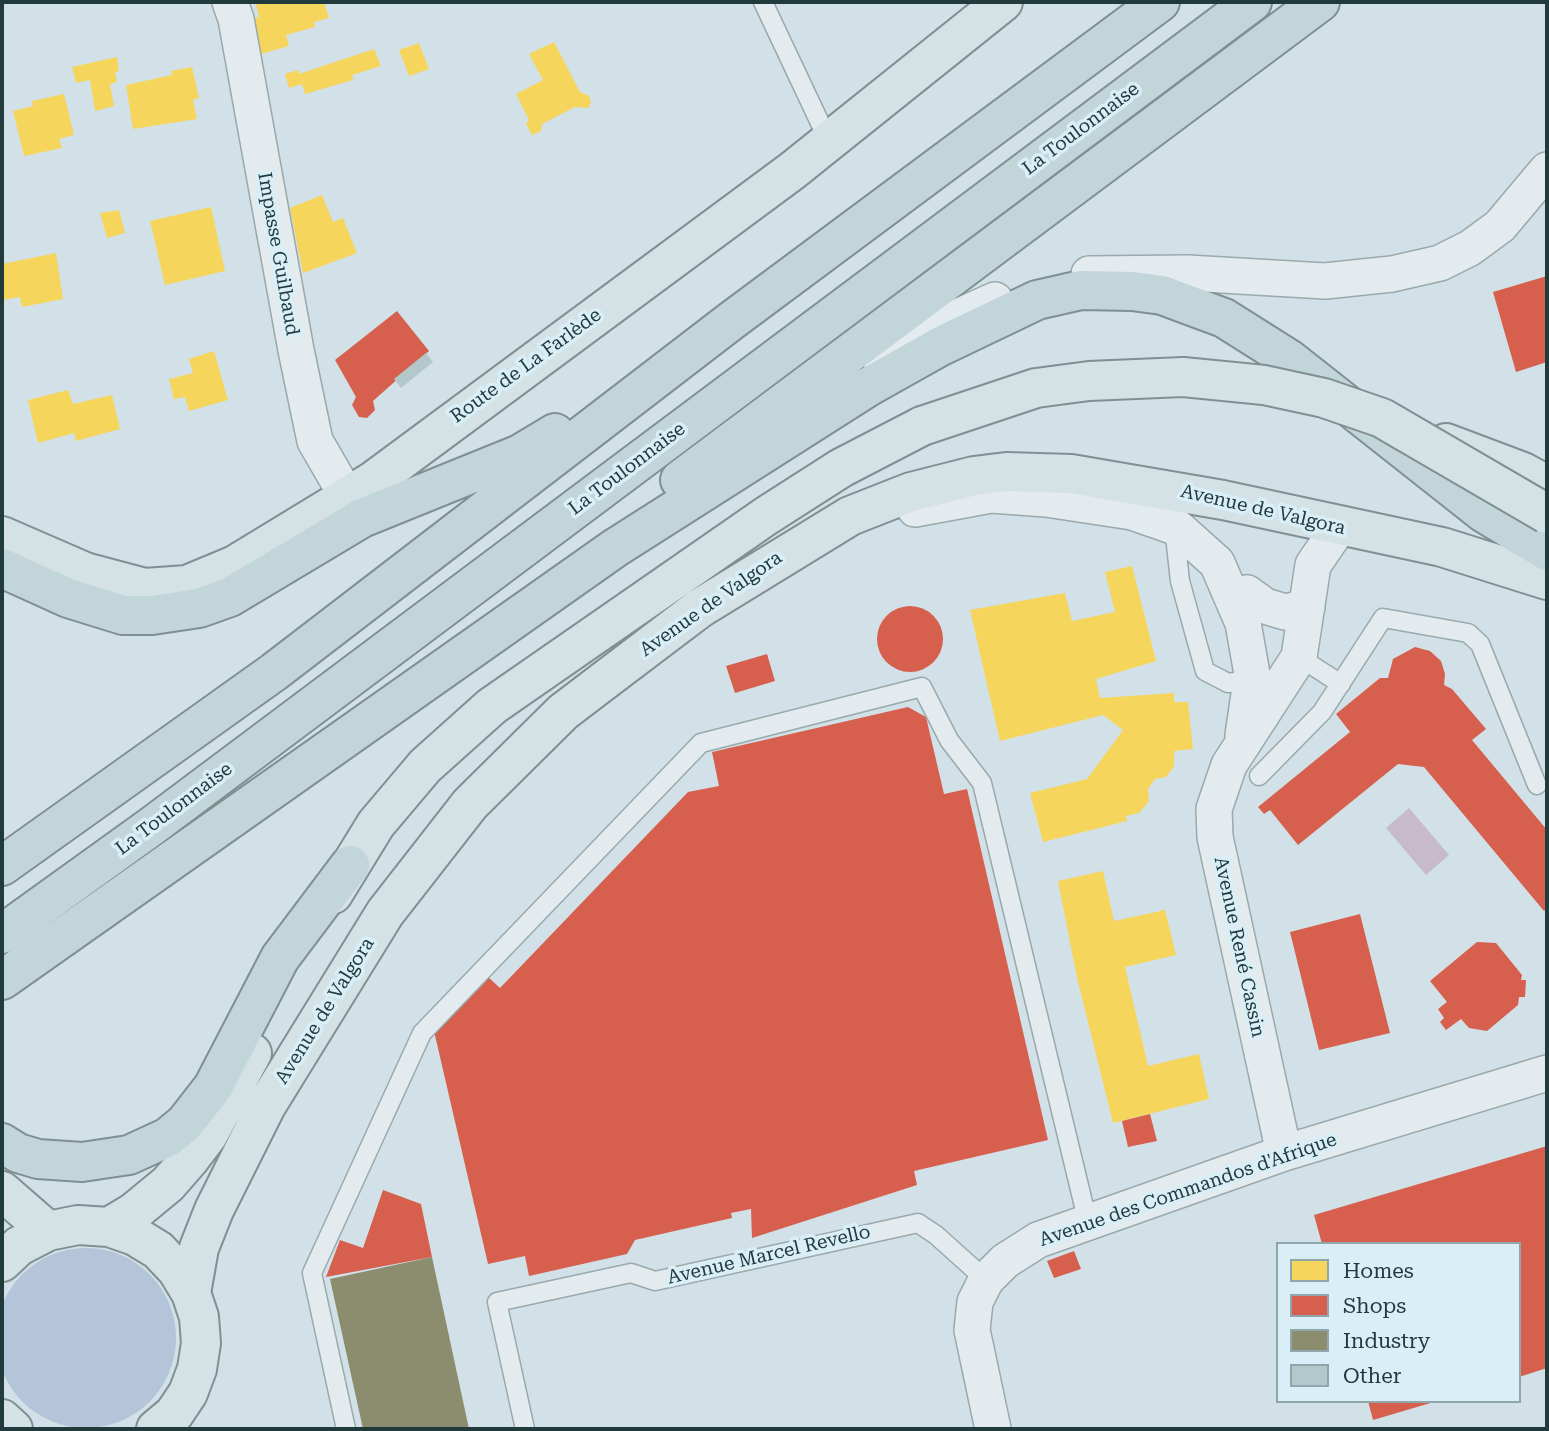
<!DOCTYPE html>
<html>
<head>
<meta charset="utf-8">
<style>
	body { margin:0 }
	#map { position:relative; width:1549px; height:1431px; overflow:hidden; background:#d1e1e7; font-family:"Roboto Serif",serif }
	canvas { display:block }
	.frame { position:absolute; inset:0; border:4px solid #213b3c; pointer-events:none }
	.legend { position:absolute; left:1276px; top:1242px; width:245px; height:161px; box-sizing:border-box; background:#d9eef6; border:2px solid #8fa6ac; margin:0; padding:9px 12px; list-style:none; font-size:21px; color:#213b3c }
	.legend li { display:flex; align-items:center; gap:14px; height:35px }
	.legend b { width:35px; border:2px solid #8fa6ac }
</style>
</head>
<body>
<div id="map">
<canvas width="1549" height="1431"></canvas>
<div class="frame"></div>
<ul class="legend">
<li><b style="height:19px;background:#f6d55c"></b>Homes</li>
<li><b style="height:19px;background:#d6604d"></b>Shops</li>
<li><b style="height:19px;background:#8c8c6e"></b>Industry</li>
<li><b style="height:19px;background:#b2c8ca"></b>Other</li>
</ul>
</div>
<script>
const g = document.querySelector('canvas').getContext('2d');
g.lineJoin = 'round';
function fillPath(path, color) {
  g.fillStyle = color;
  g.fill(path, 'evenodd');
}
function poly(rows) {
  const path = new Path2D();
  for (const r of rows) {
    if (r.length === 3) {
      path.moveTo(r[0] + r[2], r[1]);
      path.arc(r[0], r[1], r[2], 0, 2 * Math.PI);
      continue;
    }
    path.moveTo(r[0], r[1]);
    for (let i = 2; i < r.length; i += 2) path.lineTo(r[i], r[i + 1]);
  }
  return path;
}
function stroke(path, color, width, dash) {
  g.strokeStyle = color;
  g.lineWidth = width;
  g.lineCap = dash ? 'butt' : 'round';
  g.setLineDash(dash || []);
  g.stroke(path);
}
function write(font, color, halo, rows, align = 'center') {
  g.font = font + ' "Roboto Serif",serif';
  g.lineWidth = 7;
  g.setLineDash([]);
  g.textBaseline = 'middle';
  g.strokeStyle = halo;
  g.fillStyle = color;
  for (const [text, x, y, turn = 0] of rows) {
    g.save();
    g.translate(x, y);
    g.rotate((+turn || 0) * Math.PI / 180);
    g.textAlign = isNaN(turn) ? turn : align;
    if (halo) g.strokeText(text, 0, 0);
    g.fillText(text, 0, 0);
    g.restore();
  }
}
fillPath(poly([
	[86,1338,90]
]), '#b4c4d9');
fillPath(poly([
	[1409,808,1449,855,1426,875,1386,828]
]), '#c7bac9');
fillPath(poly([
	[262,2,324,2,329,18,314,22,315,27,286,35,289,46,261,54,254,18,259,17,256,4],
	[554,42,580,92,589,96,591,103,588,108,575,107,542,124,541,131,532,135,526,124,529,120,516,94,543,80,529,54],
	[419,43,429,69,409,76,399,50],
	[374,49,381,66,352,75,353,80,305,94,302,84,289,88,285,74,298,70,299,74],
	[117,57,119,71,115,72,117,82,110,84,114,106,95,111,90,80,76,83,72,67],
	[192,67,199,98,193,100,197,119,133,129,126,85,172,75,171,71],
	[64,94,74,135,59,139,62,148,24,156,13,111,33,106,32,101],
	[322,195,333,222,343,218,357,253,303,273,290,208],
	[211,207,225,271,165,285,150,221],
	[119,210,125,233,107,238,100,213],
	[56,253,63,299,22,307,20,297,2,300,2,264],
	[214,351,228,400,189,411,185,397,174,399,169,379,193,373,189,359],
	[68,390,73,404,112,395,120,429,76,441,74,433,38,443,28,400],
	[1132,566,1156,661,1096,679,1100,698,1174,693,1174,702,1188,702,1193,749,1174,751,1174,766,1166,777,1155,779,1148,789,1149,801,1139,813,1126,816,1127,821,1043,842,1030,793,1087,779,1123,730,1103,715,1000,741,970,610,1065,593,1072,621,1115,612,1105,572],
	[1103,871,1114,921,1165,910,1176,955,1125,967,1148,1066,1199,1054,1209,1099,1113,1123,1077,978,1058,881]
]), '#f6d55c');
fillPath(poly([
	[1547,276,1547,362,1516,372,1493,292],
	[397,311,429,351,373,401,375,410,367,418,359,417,352,405,356,397,335,360],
	[910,639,33],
	[1415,647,1430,651,1441,661,1445,674,1444,685,1452,689,1486,729,1472,740,1547,830,1547,908,1544,911,1424,767,1398,764,1298,845,1270,810,1264,814,1258,807,1350,732,1336,714,1380,678,1388,678,1393,659],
	[767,654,775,681,735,693,726,666],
	[908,707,926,717,944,794,967,789,1048,1140,914,1171,917,1185,752,1238,751,1209,731,1213,732,1218,635,1240,627,1254,529,1276,525,1256,488,1264,434,1031,487,976,500,988,688,792,719,786,712,752],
	[1360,914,1390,1033,1319,1050,1290,932],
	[1477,942,1496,943,1522,975,1521,980,1526,980,1525,997,1519,997,1518,1005,1487,1031,1469,1028,1461,1019,1446,1030,1440,1022,1444,1018,1438,1009,1447,1002,1430,981],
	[1150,1114,1157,1141,1128,1147,1122,1121],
	[1547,1146,1547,1368,1519,1377,1519,1244,1322,1244,1314,1215],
	[383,1190,421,1204,432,1257,326,1277,340,1240,363,1248],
	[1074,1251,1081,1269,1054,1278,1047,1261],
	[1368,1401,1434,1401,1434,1402,1373,1420]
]), '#d6604d');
fillPath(poly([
	[432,1257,469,1429,363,1429,330,1279]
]), '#8c8c6e');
fillPath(poly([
	[426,353,433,362,401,388,394,379]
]), '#b2c8ca');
const service = poly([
	[763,2,829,142],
	[1174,527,1180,581,1205,671,1228,683,1257,679],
	[1299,657,1341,684],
	[1259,776,1322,712,1383,618,1468,633,1480,644,1537,785],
	[346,1429,312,1273,422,1033,701,743,922,687,949,740,982,783,1088,1223],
	[525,1429,497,1302,631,1273,655,1281,918,1223,936,1235,986,1280]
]);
const minor = poly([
	[230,2,236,19,296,350,315,441,348,498],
	[1089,274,1188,273,1325,281,1392,274,1440,263,1470,248,1500,226,1547,170],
	[880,359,933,328,995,300],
	[915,509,991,495,1046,499,1132,512,1178,528,1217,563,1243,623,1252,674,1243,735],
	[1234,599,1247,593,1265,606,1285,612,1307,607],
	[1284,1153,1215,837,1214,809,1229,765,1299,657,1313,565,1339,527],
	[993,1429,972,1330,975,1302,986,1280,1005,1261,1038,1240,1284,1153,1547,1073]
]);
const primary = poly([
	[1446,443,1523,472,1547,485],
	[2,536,85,572,145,588,187,585,235,565,373,481,792,171,1003,2],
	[333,894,376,824,425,766,492,706,766,516,841,468,922,426],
	[2,1191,48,1231],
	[109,1227,134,1212,168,1184,189,1160,208,1135,252,1053],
	[2,1262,19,1246,48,1231,78,1225,109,1227,135,1236,158,1250,177,1270,191,1293,199,1317,201,1343,197,1369,188,1393,174,1414,156,1429],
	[191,1293,199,1248,214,1210,266,1106,385,913,470,804,563,712,605,680,700,608,850,516,911,492,974,476,1006,472,1071,474,1223,500,1442,547,1547,580],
	[2,1419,13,1429]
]);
const motorway = poly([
	[680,480,1320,2],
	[2,568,68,598,123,615,152,615,199,608,230,597,362,518,520,454,555,433],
	[2,866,274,672,731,321,1160,2],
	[2,934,152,826,1252,2],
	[2,980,615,548,868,387,941,346,1037,300,1081,290,1132,291,1162,295,1224,318,1289,359,1484,513,1547,551],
	[2,1143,18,1153,38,1159,82,1162,129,1155,168,1137,185,1123,213,1087,280,958,350,865]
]);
stroke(service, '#99a9ac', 21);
stroke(minor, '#99a9ac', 38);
stroke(primary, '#808f92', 42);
stroke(motorway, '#808f92', 42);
stroke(service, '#e3ebef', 18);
stroke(minor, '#e3ebef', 35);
stroke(primary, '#d4e2e5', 38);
stroke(motorway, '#c2d5d9', 38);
const primaryBridge = poly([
	[922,426,1036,388,1089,381,1183,377,1264,385,1324,398,1382,418,1547,514]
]);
stroke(primaryBridge, '#808f92', 42, []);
stroke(primaryBridge, '#d4e2e5', 38);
write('19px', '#213b3c', '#d9eef6', [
	["La Toulonnaise",1081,129,-37],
	["Impasse Guilbaud",278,254,80],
	["Route de La Farlède",526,366,-36],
	["La Toulonnaise",627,469,-37],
	["Avenue de Valgora",1263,510,13],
	["Avenue de Valgora",711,604,-35],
	["La Toulonnaise",174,809,-37],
	["Avenue René Cassin",1239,947,78],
	["Avenue de Valgora",325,1011,-58],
	["Avenue des Commandos d'Afrique",1188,1190,-19],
	["Avenue Marcel Revello",769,1255,-13]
]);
</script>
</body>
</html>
